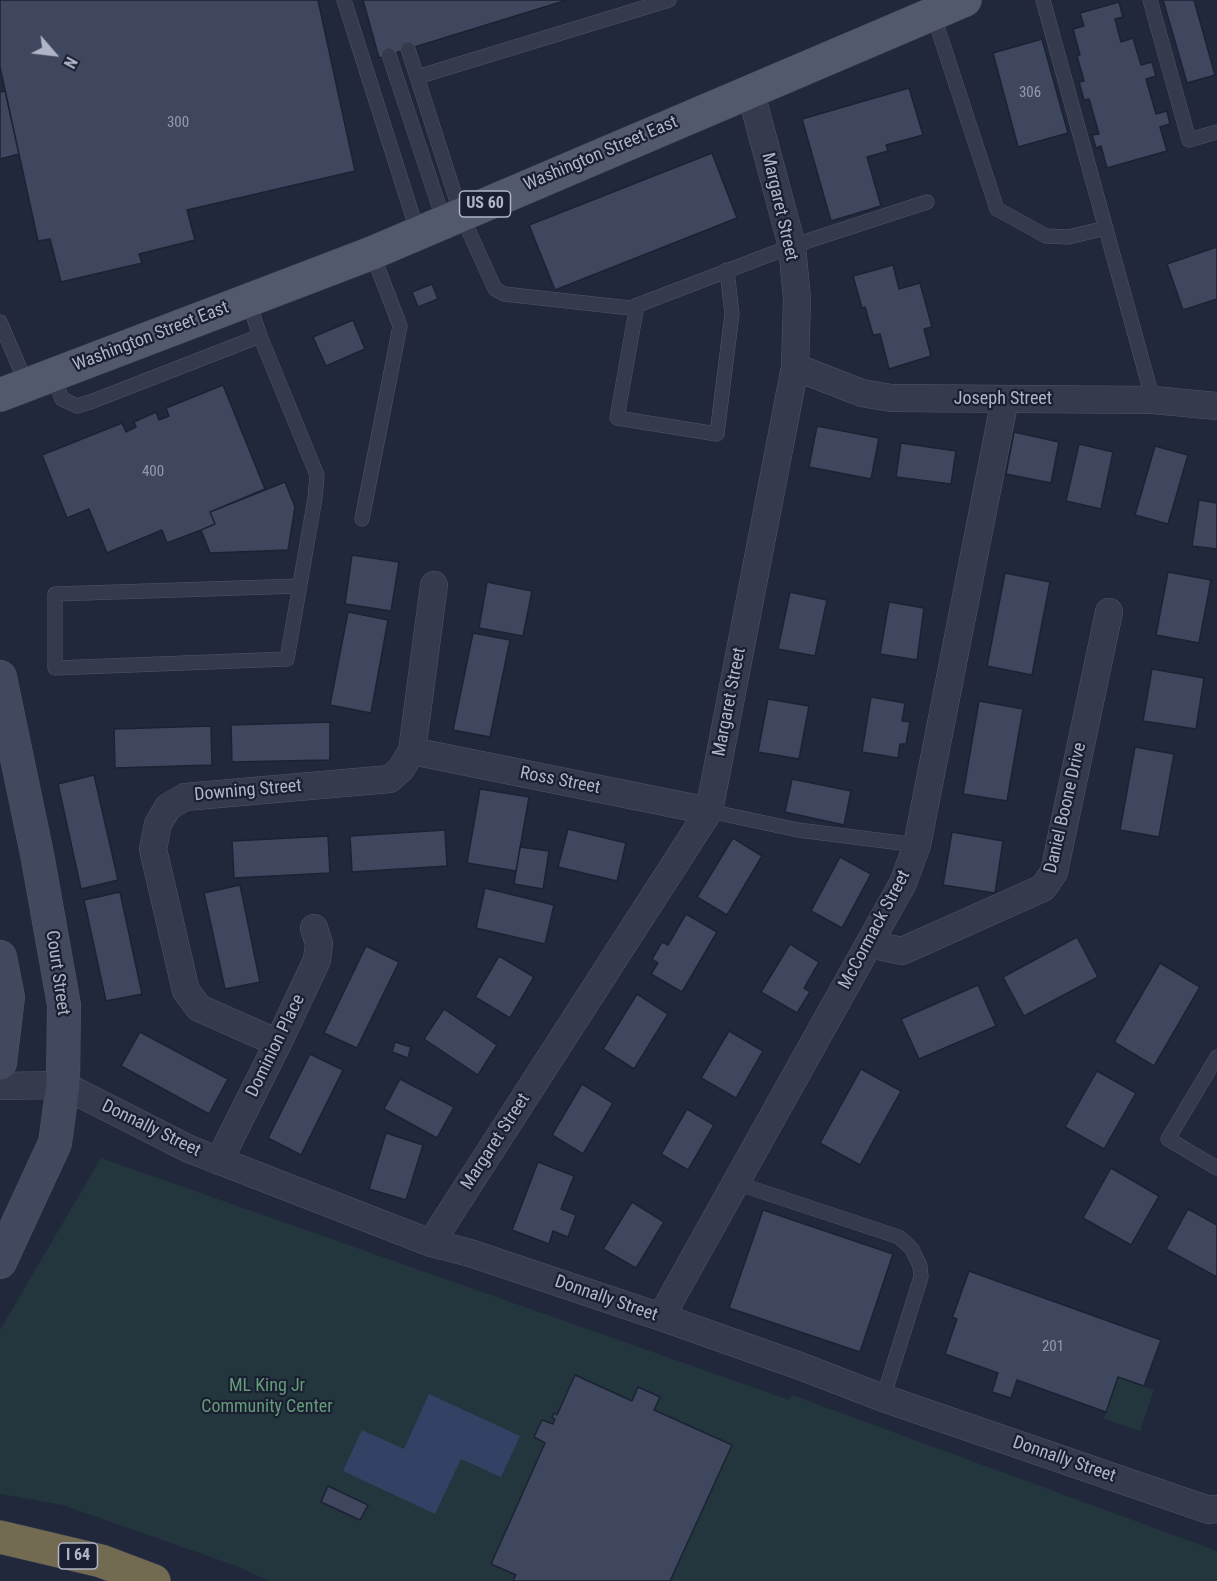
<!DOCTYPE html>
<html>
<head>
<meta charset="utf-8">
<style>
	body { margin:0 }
	#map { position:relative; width:1217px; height:1581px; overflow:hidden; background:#21283c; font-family:"Roboto Condensed",sans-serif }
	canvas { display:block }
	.north { position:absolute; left:24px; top:24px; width:60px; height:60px; -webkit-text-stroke:4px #1a2031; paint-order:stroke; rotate:118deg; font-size:16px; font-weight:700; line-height:24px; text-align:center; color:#b0b5c8 }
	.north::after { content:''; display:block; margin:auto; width:21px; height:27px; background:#b0b5c8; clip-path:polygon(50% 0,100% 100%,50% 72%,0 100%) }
</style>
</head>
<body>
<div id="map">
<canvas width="1217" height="1581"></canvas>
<div class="north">N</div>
</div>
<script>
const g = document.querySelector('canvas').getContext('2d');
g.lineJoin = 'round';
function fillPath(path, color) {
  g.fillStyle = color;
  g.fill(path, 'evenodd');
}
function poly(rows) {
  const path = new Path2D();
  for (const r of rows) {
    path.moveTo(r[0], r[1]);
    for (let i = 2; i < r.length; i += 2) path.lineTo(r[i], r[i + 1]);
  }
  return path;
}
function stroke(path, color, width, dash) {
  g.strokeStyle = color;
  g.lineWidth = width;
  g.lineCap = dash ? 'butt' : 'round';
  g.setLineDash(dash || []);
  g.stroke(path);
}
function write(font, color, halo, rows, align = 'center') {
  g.font = font + ' "Roboto Condensed",sans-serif';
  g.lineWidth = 4.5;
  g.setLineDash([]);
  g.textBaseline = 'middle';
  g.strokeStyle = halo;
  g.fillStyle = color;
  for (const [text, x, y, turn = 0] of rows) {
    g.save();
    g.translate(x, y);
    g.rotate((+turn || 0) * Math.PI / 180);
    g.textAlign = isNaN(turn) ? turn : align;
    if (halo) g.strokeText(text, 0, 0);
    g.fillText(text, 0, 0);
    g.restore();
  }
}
fillPath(poly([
	[101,1158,789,1400,792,1395,1217,1551,1217,1581,269,1581,239,1567,63,1505,0,1494,0,1330],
	[1118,1377,1154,1390,1140,1431,1104,1419]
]), '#23363d');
fillPath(poly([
	[429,1394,520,1436,501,1477,461,1459,435,1514,343,1471,362,1430,404,1449]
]), '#334164');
const building = poly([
	[0,0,318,0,355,171,187,210,195,240,139,254,142,263,61,282,50,239,38,241,0,67,0,0],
	[363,0,567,0,379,58,363,0],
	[1163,0,1194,0,1215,75,1187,83,1163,0],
	[1119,2,1123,17,1115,19,1121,42,1133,38,1141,65,1152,62,1156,76,1146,79,1156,114,1167,111,1170,124,1160,127,1167,151,1107,168,1101,146,1096,148,1092,135,1099,134,1089,99,1084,100,1079,82,1084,81,1077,56,1080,55,1073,29,1084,26,1080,13,1119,2],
	[1042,39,1068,133,1018,147,993,53,1042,39],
	[909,88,923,135,886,145,888,151,867,157,881,206,831,221,802,119,909,88],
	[5,91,19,154,0,159,0,92,5,91],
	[712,153,737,218,555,290,529,225,712,153],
	[1217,247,1217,299,1183,310,1167,264,1217,247],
	[893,265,899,289,920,283,932,327,924,329,931,356,889,369,880,334,873,335,865,307,862,308,853,276,893,265],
	[432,284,438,299,418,307,412,292,432,284],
	[353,320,365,349,326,366,313,337,353,320],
	[223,385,265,489,210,512,215,524,201,530,167,543,162,530,107,553,89,509,67,518,42,455,122,423,126,432,136,427,134,422,156,412,159,420,169,416,166,408,223,385],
	[817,426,879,438,871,479,809,467,817,426],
	[1014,432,1059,442,1051,483,1006,474,1014,432],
	[901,443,956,451,951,484,896,477,901,443],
	[1079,444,1113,452,1101,509,1066,501,1079,444],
	[1155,446,1188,455,1168,524,1135,515,1155,446],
	[285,482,295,507,288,550,210,553,201,530,215,524,210,512,285,482],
	[1199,500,1217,503,1217,549,1192,546,1199,500],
	[352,555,399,562,391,611,345,604,352,555],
	[1168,572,1211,580,1199,643,1156,635,1168,572],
	[1005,573,1050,582,1032,675,987,666,1005,573],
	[487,582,532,591,523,636,479,628,487,582],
	[790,592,827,600,815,656,778,649,790,592],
	[889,602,924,608,917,660,880,654,889,602],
	[348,612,388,620,371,713,330,705,348,612],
	[473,633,510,640,490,737,453,730,473,633],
	[1152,669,1204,678,1196,729,1143,721,1152,669],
	[871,697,905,703,902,721,910,722,906,744,900,744,898,758,862,752,871,697],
	[768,699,809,706,799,759,758,752,768,699],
	[979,701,1023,709,1007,801,963,794,979,701],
	[330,722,330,760,232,762,231,725,330,722],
	[211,726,212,765,115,768,114,729,211,726],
	[1135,747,1174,754,1159,837,1120,830,1135,747],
	[94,775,118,880,81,889,58,784,94,775],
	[792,779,851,791,844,825,785,812,792,779],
	[480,789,529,797,516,871,467,863,480,789],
	[568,829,626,843,617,881,558,867,568,829],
	[445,830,447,866,352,872,350,836,445,830],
	[952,832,1003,841,995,893,943,885,952,832],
	[328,836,330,873,234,878,232,841,328,836],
	[733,838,762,856,727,915,697,897,733,838],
	[520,847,549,851,543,889,514,884,520,847],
	[840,857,871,874,842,928,811,911,840,857],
	[240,885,260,982,225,989,204,893,240,885],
	[485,888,554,905,545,944,476,928,485,888],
	[120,892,142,994,106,1001,84,900,120,892],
	[686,914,717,932,682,992,651,974,658,963,652,959,662,942,668,945,686,914],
	[1077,937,1098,977,1024,1016,1003,977,1077,937],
	[790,944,819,962,804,988,810,992,797,1013,761,992,790,944],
	[366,946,399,962,357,1048,324,1033,366,946],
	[499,956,534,977,510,1018,475,997,499,956],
	[1160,963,1200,987,1154,1066,1114,1042,1160,963],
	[978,985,996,1026,919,1059,901,1019,978,985],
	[637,994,668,1014,634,1069,603,1049,637,994],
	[444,1009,497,1045,478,1075,424,1039,444,1009],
	[729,1031,763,1051,736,1098,701,1078,729,1031],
	[140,1032,228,1079,209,1114,121,1066,140,1032],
	[395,1042,411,1047,408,1058,392,1052,395,1042],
	[310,1054,343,1070,301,1155,268,1138,310,1054],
	[861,1069,901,1091,860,1165,820,1143,861,1069],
	[1097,1071,1136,1093,1104,1149,1065,1127,1097,1071],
	[400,1079,454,1107,437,1138,384,1109,400,1079],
	[582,1084,613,1103,583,1154,552,1135,582,1084],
	[687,1109,714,1125,688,1170,661,1154,687,1109],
	[386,1133,423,1145,406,1200,369,1189,386,1133],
	[538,1162,574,1176,561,1209,576,1215,568,1237,553,1231,549,1244,512,1230,538,1162],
	[1111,1168,1159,1196,1131,1245,1083,1218,1111,1168],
	[632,1202,664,1222,636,1268,603,1249,632,1202],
	[1188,1209,1217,1225,1217,1277,1166,1249,1188,1209],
	[763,1210,893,1254,860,1352,729,1308,763,1210],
	[969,1271,1161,1340,1144,1386,1118,1377,1106,1412,1017,1380,1011,1398,992,1392,998,1373,945,1354,957,1319,952,1317,954,1313,969,1271],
	[575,1375,632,1401,638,1387,660,1397,654,1410,732,1445,670,1581,513,1581,516,1575,491,1564,545,1443,534,1437,542,1420,553,1424,555,1419,552,1418,554,1413,557,1415,575,1375],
	[328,1486,368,1505,360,1520,321,1502,328,1486]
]);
fillPath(building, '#3f475e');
stroke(building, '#1c2233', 1.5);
const lane = poly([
	[344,0,418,233],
	[1043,0,1153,400],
	[1150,0,1189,140,1217,132],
	[933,14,997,209,1046,236,1068,237,1106,228],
	[408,49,461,214,495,289,504,294,630,308,792,246,927,202],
	[389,55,444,221],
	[417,77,669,0],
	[637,305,617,418,717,434,732,314,727,270],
	[0,322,27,385],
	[260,336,317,475,315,498,287,659,55,668,55,594,299,586],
	[53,375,62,399,77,406,93,401,260,336,248,300],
	[362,519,400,326,372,253],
	[709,811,798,830,917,845],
	[1217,1057,1168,1139,1217,1168],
	[736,1183,899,1237,912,1249,920,1266,921,1277,883,1398]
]);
const street = poly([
	[795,367,862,393,891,398,1153,400,1217,406],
	[412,751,709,811],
	[869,944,902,951,1043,888,1054,872,1109,612],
	[278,1043,199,1008,186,991,153,849,158,824,168,807,185,797,390,779,401,769,412,751,434,585],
	[0,1086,63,1085,189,1149,431,1243,470,1253,661,1317,800,1366,883,1398,1209,1510,1217,1509],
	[219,1161,278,1043,317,960,319,944,314,928],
	[431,1243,709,811,795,367,797,299,792,246,750,90],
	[661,1317,903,883,917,845,1005,399]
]);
const secondary = poly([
	[0,677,37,854,64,1005,63,1085,55,1143,0,1262],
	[0,957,8,997,0,1063]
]);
const primary = poly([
	[0,395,372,253,965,0]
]);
const highway = poly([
	[0,1537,101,1561,154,1581]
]);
stroke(lane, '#505567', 15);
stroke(street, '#505567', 28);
stroke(secondary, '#505567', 34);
stroke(primary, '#3e4455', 34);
stroke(highway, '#3d4254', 34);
stroke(lane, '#353b4c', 14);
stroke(street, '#353b4c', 27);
stroke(secondary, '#42495f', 33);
stroke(primary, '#52596c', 33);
stroke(highway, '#736b51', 33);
write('15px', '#949aae', null, [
	["306",1030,93],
	["300",178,123],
	["400",153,472],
	["201",1053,1347]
]);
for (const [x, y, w] of [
	[485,204,51],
	[78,1556,39]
]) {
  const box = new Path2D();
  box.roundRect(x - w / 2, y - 13, w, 26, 4.5);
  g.fillStyle = '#1a2031';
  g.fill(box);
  stroke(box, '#b0b5c8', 1.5);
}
write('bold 16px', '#b0b5c8', null, [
	["US 60",485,204],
	["I 64",78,1556]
]);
write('18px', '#b0b5c8', '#1a2031', [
	["Washington Street East",601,154,-23],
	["Margaret Street",779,207,77],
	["Washington Street East",151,337,-21],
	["Joseph Street",1003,399],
	["Margaret Street",730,702,-79],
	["Ross Street",560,781,11],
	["Downing Street",248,791,-5],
	["Daniel Boone Drive",1066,808,-77],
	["McCormack Street",875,930,-62],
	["Court Street",57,973,82],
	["Dominion Place",276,1046,-64],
	["Donnally Street",151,1129,26],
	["Margaret Street",496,1142,-57],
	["Donnally Street",606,1299,19],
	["Donnally Street",1064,1460,19]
]);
write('18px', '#659b7a', '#1a2031', [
	["ML King Jr",267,1386],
	["Community Center",267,1407]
]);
</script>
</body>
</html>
